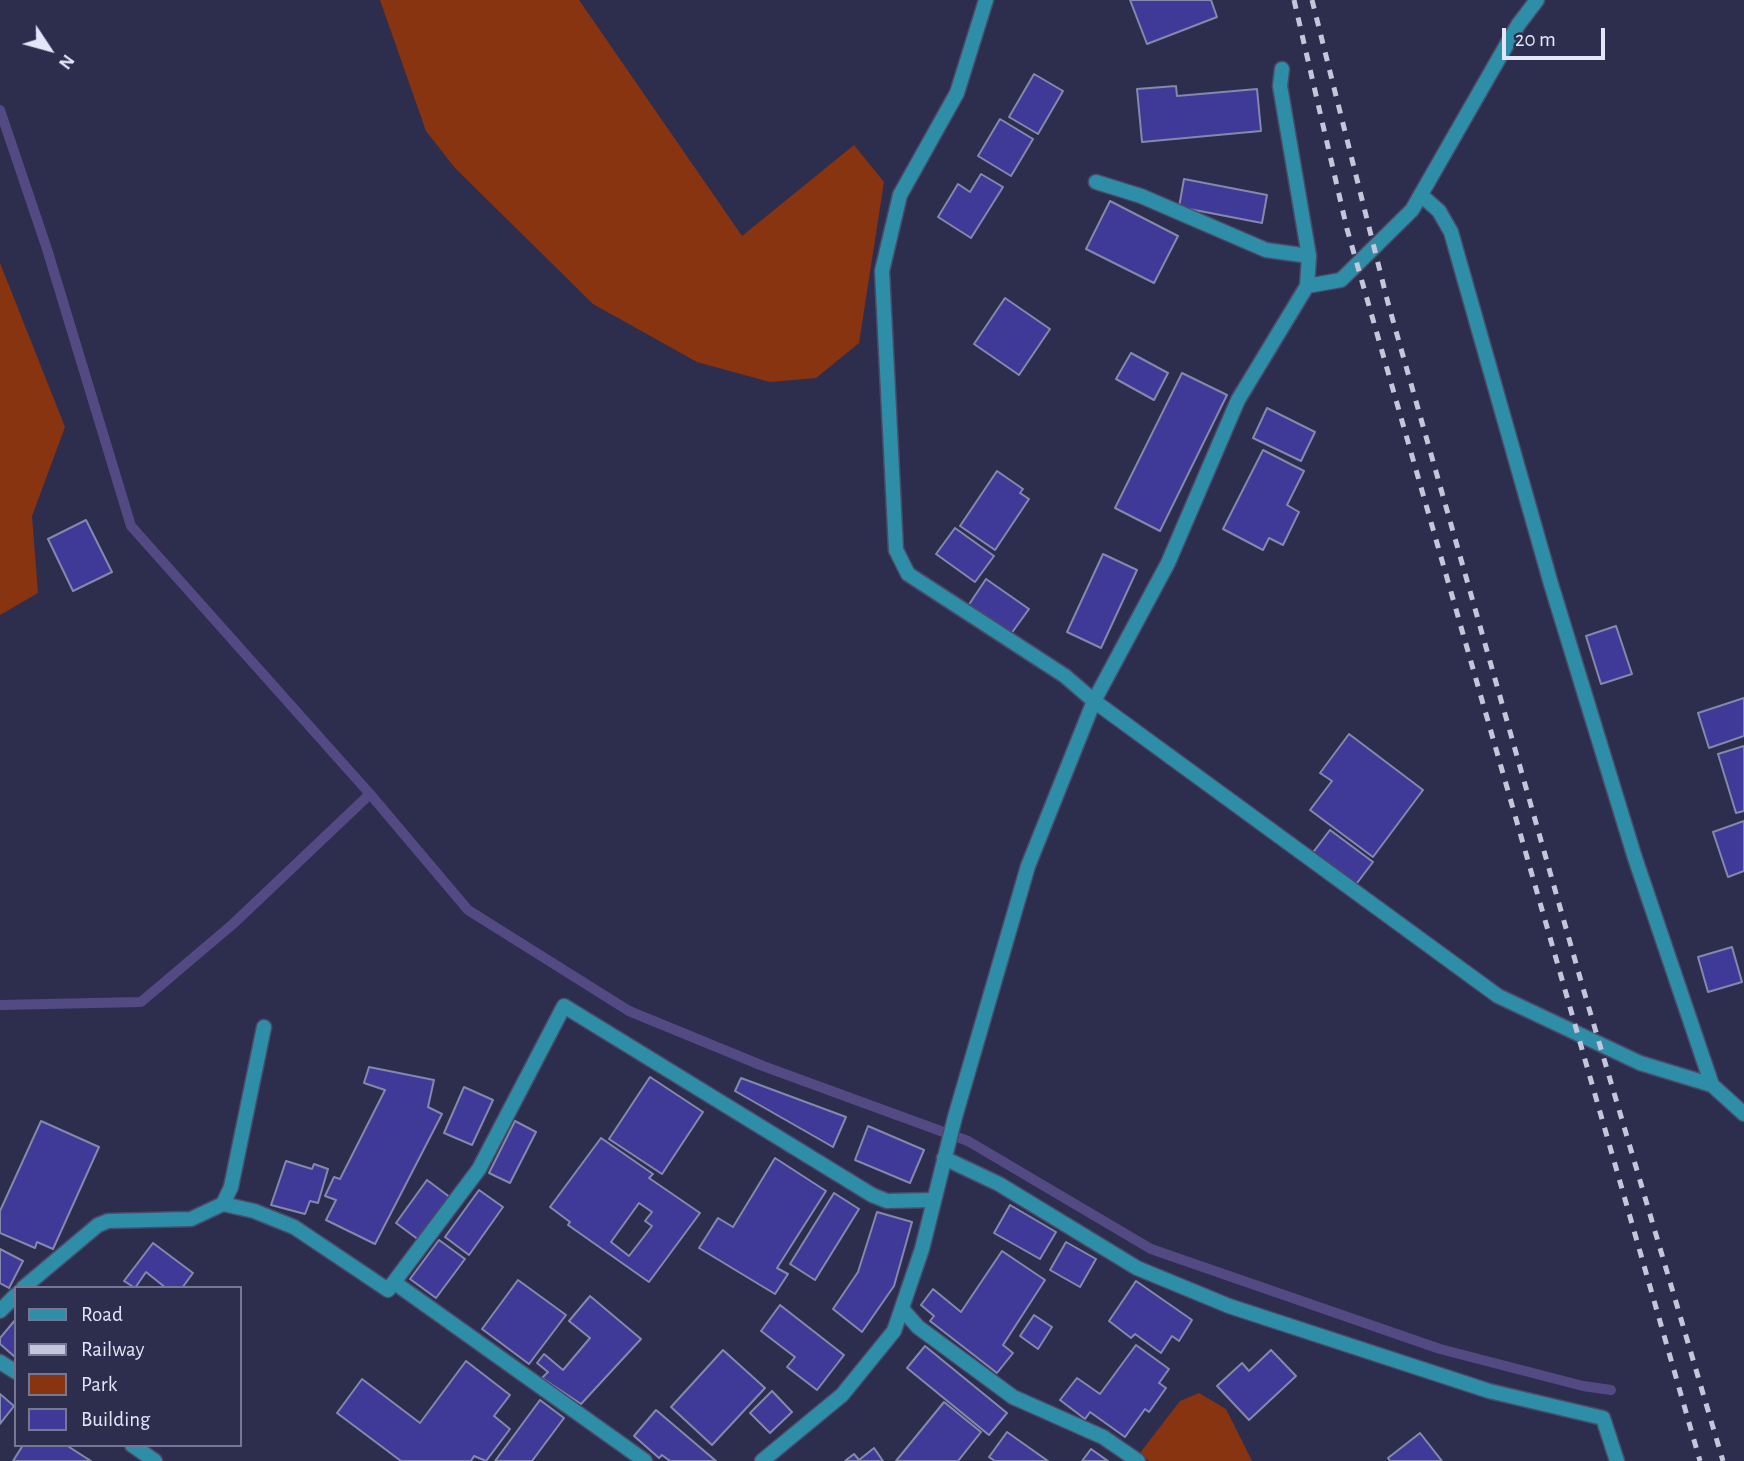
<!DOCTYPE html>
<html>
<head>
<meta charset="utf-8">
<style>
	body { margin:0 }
	#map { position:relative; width:1744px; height:1461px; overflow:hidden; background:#2d2e4d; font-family:"Alegreya Sans",sans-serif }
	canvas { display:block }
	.legend { position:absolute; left:14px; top:1286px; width:228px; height:161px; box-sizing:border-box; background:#2d2e4d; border:2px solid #767792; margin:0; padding:9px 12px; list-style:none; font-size:21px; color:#e3e5f9 }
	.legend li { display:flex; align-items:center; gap:14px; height:35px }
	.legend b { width:35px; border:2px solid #767792 }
	.north { position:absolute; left:14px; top:14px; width:70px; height:70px; -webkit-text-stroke:5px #2d2e4d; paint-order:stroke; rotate:126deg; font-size:19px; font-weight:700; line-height:28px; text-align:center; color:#e3e5f9 }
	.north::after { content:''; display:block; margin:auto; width:24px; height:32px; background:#e3e5f9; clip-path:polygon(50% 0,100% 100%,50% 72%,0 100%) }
	.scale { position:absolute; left:1502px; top:28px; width:103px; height:32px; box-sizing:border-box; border:4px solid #e3e5f9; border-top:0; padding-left:9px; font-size:21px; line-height:24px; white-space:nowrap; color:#e3e5f9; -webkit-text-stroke:5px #2d2e4d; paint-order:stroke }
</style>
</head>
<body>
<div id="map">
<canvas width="1744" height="1461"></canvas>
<ul class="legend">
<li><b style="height:9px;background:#2e8da7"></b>Road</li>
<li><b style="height:9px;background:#c4c6dc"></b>Railway</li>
<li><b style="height:19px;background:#883411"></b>Park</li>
<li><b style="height:19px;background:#3f3a98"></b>Building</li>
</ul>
<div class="north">N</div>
<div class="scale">20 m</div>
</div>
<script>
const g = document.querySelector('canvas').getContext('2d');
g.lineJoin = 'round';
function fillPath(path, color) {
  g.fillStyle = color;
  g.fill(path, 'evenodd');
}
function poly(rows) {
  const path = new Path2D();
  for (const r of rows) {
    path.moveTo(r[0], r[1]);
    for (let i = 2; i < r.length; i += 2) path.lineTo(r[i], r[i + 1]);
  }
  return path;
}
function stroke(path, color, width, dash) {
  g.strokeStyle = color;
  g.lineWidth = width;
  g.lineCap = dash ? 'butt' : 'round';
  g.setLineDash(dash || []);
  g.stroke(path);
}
fillPath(poly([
	[380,0,579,0,742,236,854,145,884,182,859,343,816,378,770,382,697,362,593,304,455,168,426,131],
	[0,263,65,427,32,516,38,593,0,615],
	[1199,1393,1226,1409,1252,1461,1149,1461,1140,1453,1180,1401]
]), '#883411');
stroke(poly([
	[0,110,47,249,131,526,370,794,468,910,629,1011,763,1066,968,1141,1151,1249,1440,1349,1583,1386,1611,1390],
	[0,1005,141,1002,233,924,370,794]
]), '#544a83', 10);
const building = poly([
	[1130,0,1211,0,1217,17,1147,44,1130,0],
	[1034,74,1063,91,1038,134,1009,117,1034,74],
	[1176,86,1177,96,1257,89,1261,131,1142,142,1137,89,1176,86],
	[1000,119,1033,139,1011,176,978,156,1000,119],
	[981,174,1003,187,971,238,938,217,958,184,970,192,981,174],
	[1184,179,1267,195,1262,223,1179,207,1184,179],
	[1110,201,1178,236,1154,283,1086,249,1110,201],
	[1005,298,1050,329,1019,375,974,344,1005,298],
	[1131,353,1168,373,1154,400,1116,379,1131,353],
	[1182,373,1227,395,1160,531,1115,508,1182,373],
	[1267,408,1315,432,1301,461,1253,438,1267,408],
	[1263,450,1304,471,1287,505,1299,512,1283,545,1269,538,1263,550,1223,529,1263,450],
	[997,471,1023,489,1020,493,1029,499,995,550,960,526,997,471],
	[86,520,112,572,73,591,48,539,86,520],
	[955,528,994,556,975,582,936,554,955,528],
	[1103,554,1137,570,1101,648,1067,632,1103,554],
	[986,579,1029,609,1008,638,966,609,986,579],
	[1616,626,1632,674,1601,684,1586,636,1616,626],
	[1744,698,1744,736,1709,748,1698,713,1744,698],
	[1349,734,1423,790,1373,857,1310,810,1332,781,1320,773,1349,734],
	[1744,746,1744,811,1736,813,1718,754,1744,746],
	[1744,821,1744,871,1728,877,1713,832,1744,821],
	[1330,830,1373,862,1354,887,1311,855,1330,830],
	[1732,947,1742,982,1708,992,1698,957,1732,947],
	[369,1067,434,1080,428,1107,442,1114,375,1244,326,1220,336,1200,325,1196,334,1177,340,1179,385,1090,364,1083,369,1067],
	[650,1077,703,1112,662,1174,609,1139,650,1077],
	[741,1078,846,1117,833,1147,735,1091,741,1078],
	[464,1087,493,1100,472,1145,444,1133,464,1087],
	[41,1121,99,1147,53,1249,37,1242,35,1248,0,1233,0,1211,41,1121],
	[515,1121,536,1132,510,1183,489,1173,515,1121],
	[868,1126,924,1150,910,1183,855,1160,868,1126],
	[601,1138,653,1174,649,1178,700,1213,649,1282,568,1225,570,1222,550,1207,601,1138],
	[639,1203,652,1212,645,1221,652,1226,629,1256,611,1242,639,1203],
	[775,1158,826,1191,777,1268,788,1274,775,1294,699,1248,718,1218,733,1227,775,1158],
	[286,1161,312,1169,314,1164,328,1169,318,1203,310,1201,305,1214,271,1205,286,1161],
	[427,1180,455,1201,423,1243,396,1223,427,1180],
	[479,1190,503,1207,469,1255,445,1237,479,1190],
	[834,1193,859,1209,815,1280,790,1264,834,1193],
	[1010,1205,1056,1232,1040,1259,994,1233,1010,1205],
	[877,1212,912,1222,894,1286,862,1332,833,1309,858,1272,877,1212],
	[439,1240,465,1259,436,1298,410,1279,439,1240],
	[1066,1242,1096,1259,1080,1287,1050,1270,1066,1242],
	[153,1243,193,1273,182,1288,166,1288,146,1272,135,1288,124,1281,153,1243],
	[0,1249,23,1261,9,1288,0,1283,0,1249],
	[1002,1251,1045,1280,1003,1345,1013,1353,997,1373,930,1321,934,1316,921,1305,933,1289,961,1312,1002,1251],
	[518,1280,566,1315,529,1364,482,1329,518,1280],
	[1136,1281,1192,1320,1179,1341,1172,1336,1161,1353,1135,1334,1131,1338,1109,1321,1136,1281],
	[590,1296,641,1339,581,1404,542,1378,548,1372,537,1363,544,1354,563,1370,590,1338,569,1321,590,1296],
	[780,1305,844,1355,817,1390,787,1367,795,1357,761,1331,780,1305],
	[1034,1315,1052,1327,1038,1349,1020,1336,1034,1315],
	[16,1319,16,1356,15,1357,0,1344,0,1338,16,1319],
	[1136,1345,1169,1369,1159,1383,1166,1388,1149,1412,1145,1409,1125,1437,1090,1412,1085,1419,1060,1400,1077,1378,1100,1394,1136,1345],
	[925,1346,1007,1413,989,1435,907,1368,925,1346],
	[723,1350,765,1388,712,1445,671,1407,723,1350],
	[1271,1350,1296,1376,1249,1420,1217,1386,1242,1363,1249,1371,1271,1350],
	[466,1361,510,1395,494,1416,510,1429,486,1461,474,1456,471,1461,401,1461,337,1413,362,1379,420,1423,466,1361],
	[772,1391,792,1412,770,1433,750,1413,772,1391],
	[0,1394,14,1406,0,1424,0,1394],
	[540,1400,564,1418,532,1461,495,1461,540,1400],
	[944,1402,981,1432,958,1461,896,1461,944,1402],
	[656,1410,716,1461,670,1461,662,1455,659,1458,634,1436,656,1410],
	[1007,1432,1048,1461,995,1461,989,1457,1007,1432],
	[1420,1433,1442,1461,1390,1461,1388,1458,1420,1433],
	[23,1445,66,1445,91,1461,13,1461,23,1445],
	[874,1448,883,1461,845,1461,854,1454,859,1460,874,1448],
	[1091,1449,1108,1461,1082,1461,1091,1449]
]);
fillPath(building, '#3f3a98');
stroke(building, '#8488ac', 2);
const service = poly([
	[223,1204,254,1211,294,1227,388,1290,479,1169,564,1006,872,1195,887,1201,933,1200],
	[395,1283,645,1461],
	[903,1310,918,1327,1013,1397,1103,1437,1138,1461]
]);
const minor = poly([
	[986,0,957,93,900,195,882,271,896,550,908,574,1065,676,1094,701,1498,996,1640,1063,1712,1085,1744,1114],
	[1096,182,1141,196,1266,250,1309,256],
	[1421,195,1439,211,1451,232,1551,584,1635,858,1712,1085],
	[1307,286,1341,280,1412,210,1518,25,1537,0],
	[944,1158,999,1184,1137,1268,1229,1306,1489,1391,1603,1418,1617,1461],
	[23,1288,98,1225,108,1221,191,1219,223,1204,231,1187,264,1027],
	[0,1311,16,1295],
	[0,1362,16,1372],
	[132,1445,155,1461],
	[762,1461,842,1395,894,1331,922,1249,955,1117,1028,866,1094,701,1168,563,1238,400,1307,286,1309,256,1280,86,1282,69]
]);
stroke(service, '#4a4b69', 17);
stroke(minor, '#4a4b69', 17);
stroke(service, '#2e8da7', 14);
stroke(minor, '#2e8da7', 14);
stroke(poly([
	[1294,0,1347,229,1700,1461],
	[1312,0,1388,303,1583,988,1723,1461]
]), '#c4c6dc', 5, [9, 9]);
</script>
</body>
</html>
